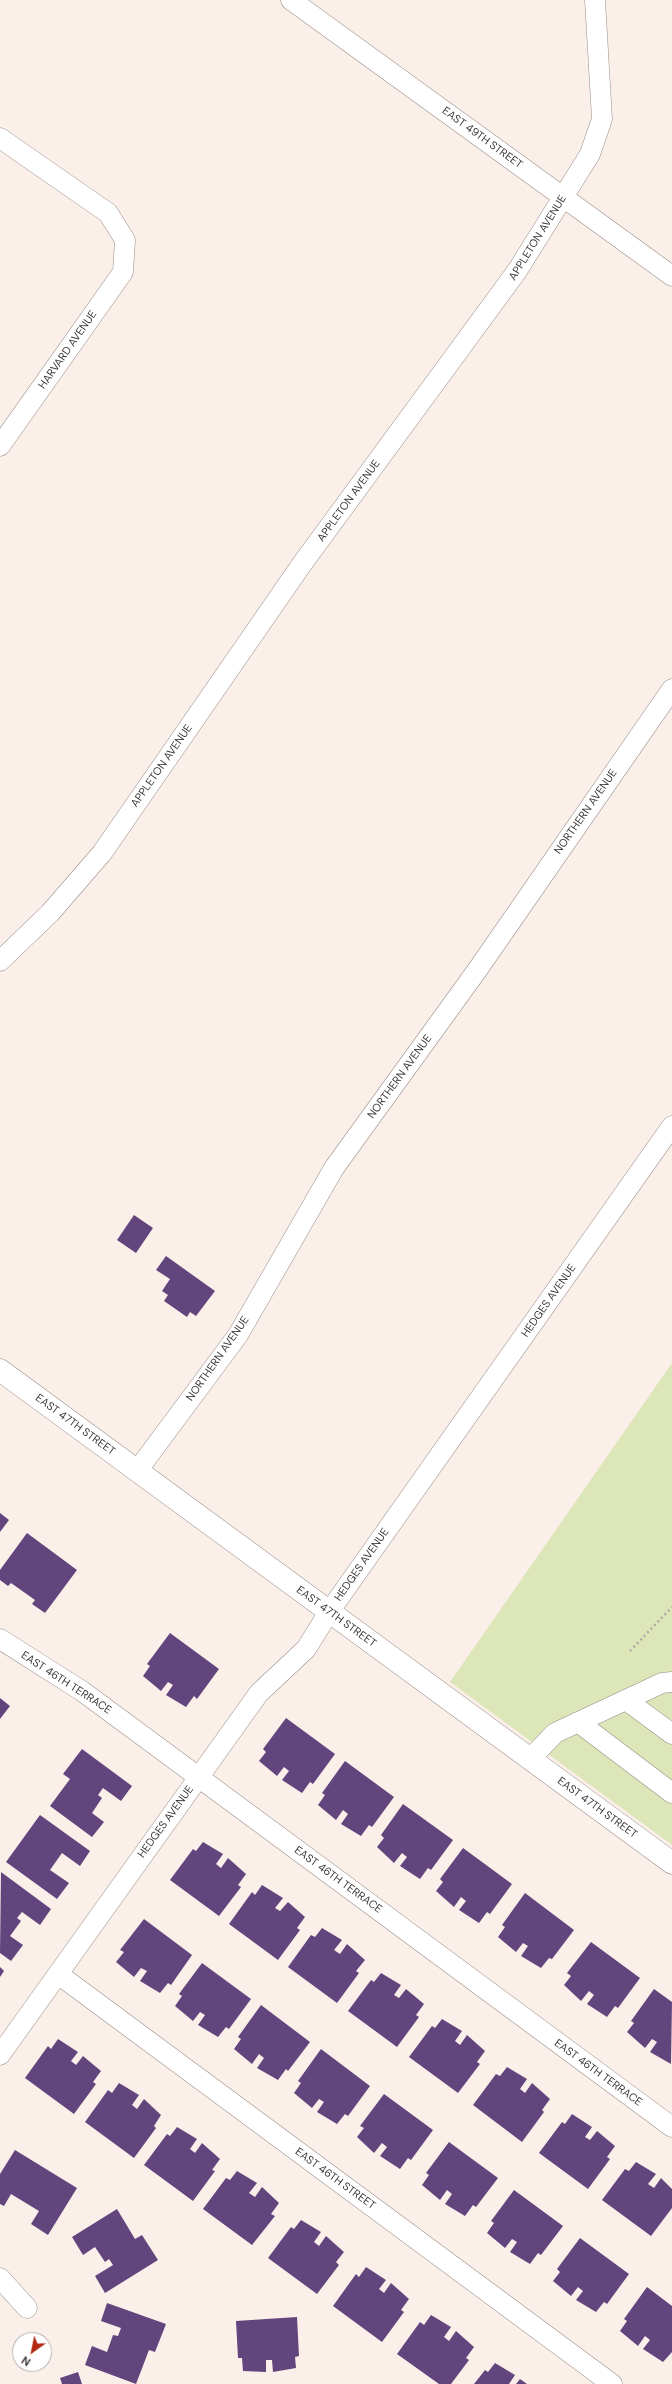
<!DOCTYPE html>
<html>
<head>
<meta charset="utf-8">
<style>
	body { margin:0 }
	#map { position:relative; width:672px; height:2384px; overflow:hidden; background:#fbefe9; font-family:"DM Sans",sans-serif }
	canvas { display:block }
	.north { position:absolute; left:12px; top:2332px; width:40px; height:40px; box-sizing:border-box; background:#fff; border:1px solid #b2b0af; border-radius:50%; rotate:213deg; font-size:11px; font-weight:700; line-height:16px; text-align:center; color:#3e3937 }
	.north::after { content:''; display:block; margin:auto; width:14px; height:18px; background:#b32611; clip-path:polygon(50% 0,100% 100%,50% 72%,0 100%) }
</style>
</head>
<body>
<div id="map">
<canvas width="672" height="2384"></canvas>
<div class="north">N</div>
</div>
<script>
const g = document.querySelector('canvas').getContext('2d');
g.lineJoin = 'round';
function fillPath(path, color) {
  g.fillStyle = color;
  g.fill(path, 'evenodd');
}
function poly(rows) {
  const path = new Path2D();
  for (const r of rows) {
    path.moveTo(r[0], r[1]);
    for (let i = 2; i < r.length; i += 2) path.lineTo(r[i], r[i + 1]);
  }
  return path;
}
function stroke(path, color, width, dash) {
  g.strokeStyle = color;
  g.lineWidth = width;
  g.lineCap = dash ? 'butt' : 'round';
  g.setLineDash(dash || []);
  g.stroke(path);
}
function write(font, color, halo, rows, align = 'center') {
  g.font = font + ' "DM Sans",sans-serif';
  g.lineWidth = 4;
  g.setLineDash([]);
  g.textBaseline = 'middle';
  g.strokeStyle = halo;
  g.fillStyle = color;
  for (const [text, x, y, turn = 0] of rows) {
    g.save();
    g.translate(x, y);
    g.rotate((+turn || 0) * Math.PI / 180);
    g.textAlign = isNaN(turn) ? turn : align;
    if (halo) g.strokeText(text, 0, 0);
    g.fillText(text, 0, 0);
    g.restore();
  }
}
fillPath(poly([
	[672,1363,672,1845,450,1682]
]), '#dde6b8');
fillPath(poly([
	[134,1215,153,1228,136,1253,117,1240],
	[166,1256,215,1291,196,1316,190,1312,187,1317,164,1301,168,1295,162,1291,170,1279,156,1270],
	[0,1513,9,1520,0,1532],
	[27,1533,77,1570,45,1613,32,1604,35,1600,11,1583,8,1586,0,1580,0,1570],
	[170,1633,219,1669,197,1699,194,1696,186,1707,166,1695,173,1685,168,1682,161,1691,143,1676,150,1666,147,1664],
	[0,1698,10,1706,0,1719],
	[286,1718,335,1754,313,1784,310,1782,302,1793,282,1780,289,1771,284,1767,277,1776,259,1761,266,1752,263,1749],
	[82,1749,132,1786,121,1801,103,1788,98,1795,102,1798,92,1813,104,1822,92,1837,50,1806,70,1779,63,1774],
	[345,1761,394,1797,372,1827,369,1825,361,1836,341,1824,348,1814,343,1810,336,1820,318,1805,325,1795,322,1793],
	[403,1804,453,1840,431,1870,428,1868,420,1879,400,1866,407,1857,402,1853,394,1863,377,1847,384,1838,381,1835],
	[40,1815,90,1851,80,1866,62,1853,50,1870,69,1883,57,1899,6,1862],
	[203,1842,223,1854,216,1864,221,1868,228,1858,246,1874,238,1885,241,1887,219,1916,170,1880,193,1849,196,1851],
	[463,1848,512,1884,490,1914,487,1912,479,1923,459,1910,466,1901,461,1897,454,1907,436,1891,443,1882,440,1879],
	[1,1872,51,1909,40,1925,22,1912,17,1918,21,1921,10,1936,23,1945,11,1961,0,1953],
	[262,1885,283,1898,275,1908,280,1911,288,1902,305,1917,297,1928,300,1930,278,1960,229,1924,252,1892,255,1895],
	[525,1893,574,1930,552,1959,549,1958,541,1968,521,1956,528,1946,523,1943,516,1952,498,1937,505,1927,502,1925],
	[144,1919,192,1955,171,1985,168,1983,160,1993,140,1981,147,1971,141,1968,134,1977,116,1962,124,1952,120,1950],
	[322,1928,342,1940,334,1950,340,1954,347,1944,365,1960,356,1971,359,1973,337,2003,288,1967,311,1935,315,1937],
	[591,1942,640,1978,618,2008,615,2006,607,2017,587,2004,594,1995,589,1991,581,2001,564,1985,571,1976,567,1973],
	[202,1963,251,1999,229,2029,226,2027,218,2037,198,2025,205,2015,200,2012,193,2021,175,2006,182,1996,179,1994],
	[0,1967,4,1971,0,1977],
	[381,1973,401,1985,394,1995,399,1998,406,1989,424,2004,416,2015,419,2017,397,2047,348,2011,371,1980,374,1982],
	[654,1989,672,2002,671,2064,650,2052,657,2042,652,2039,645,2048,627,2032,634,2023,631,2021],
	[261,2005,310,2042,288,2071,286,2069,278,2080,257,2068,264,2058,259,2054,252,2064,234,2049,241,2039,238,2037],
	[442,2019,462,2031,455,2041,460,2045,467,2035,485,2051,477,2062,480,2064,458,2093,409,2057,432,2026,435,2028],
	[58,2039,78,2052,71,2061,76,2065,83,2056,101,2071,93,2082,96,2084,74,2114,25,2078,48,2046,51,2049],
	[321,2049,370,2086,348,2116,345,2114,337,2124,317,2112,324,2102,319,2099,312,2108,294,2093,301,2083,298,2081],
	[507,2067,527,2079,520,2089,525,2093,532,2083,550,2099,542,2110,544,2112,522,2142,473,2105,496,2074,500,2076],
	[119,2083,139,2095,132,2105,137,2109,144,2099,161,2115,154,2126,156,2128,134,2158,85,2122,108,2090,112,2093],
	[384,2094,433,2130,411,2160,408,2158,400,2169,380,2156,387,2147,382,2143,374,2153,357,2137,364,2128,360,2126],
	[572,2114,592,2127,585,2137,590,2140,597,2131,615,2146,607,2157,610,2159,588,2189,539,2153,562,2122,565,2124],
	[177,2127,197,2139,190,2149,195,2153,202,2143,220,2159,212,2170,215,2171,193,2201,144,2165,167,2134,170,2136],
	[449,2142,498,2178,476,2207,473,2205,465,2216,445,2204,452,2194,447,2190,440,2200,422,2185,429,2175,426,2173],
	[15,2150,77,2188,48,2235,31,2224,39,2211,11,2194,4,2206,0,2204,0,2174],
	[636,2162,656,2174,648,2184,654,2188,661,2178,672,2189,672,2208,651,2236,602,2200,625,2169,629,2171],
	[237,2171,257,2183,249,2193,255,2197,262,2187,279,2203,271,2214,275,2216,252,2245,203,2209,226,2178,230,2180],
	[514,2190,563,2226,541,2255,538,2253,530,2264,510,2252,517,2242,512,2239,505,2248,487,2233,494,2223,491,2221],
	[117,2209,135,2239,142,2235,158,2260,105,2293,95,2276,113,2265,109,2259,105,2262,95,2247,83,2255,72,2237],
	[301,2220,321,2232,314,2242,319,2246,326,2236,344,2252,336,2262,339,2265,317,2294,268,2258,291,2227,294,2229],
	[580,2238,629,2274,607,2304,604,2302,596,2312,576,2300,583,2291,578,2287,571,2296,553,2281,560,2272,557,2269],
	[366,2267,386,2280,379,2289,384,2293,391,2283,409,2299,401,2310,404,2312,382,2342,333,2306,356,2274,359,2277],
	[647,2287,672,2306,672,2352,663,2362,643,2349,650,2340,645,2336,638,2346,620,2331,627,2321,624,2319],
	[107,2303,166,2324,155,2352,149,2350,136,2384,85,2365,92,2346,107,2352,113,2335,118,2336,121,2328,101,2321],
	[431,2315,451,2327,444,2337,449,2341,456,2331,474,2347,466,2358,469,2360,451,2384,439,2384,397,2354,420,2322,424,2325],
	[297,2317,299,2356,295,2357,296,2368,273,2372,272,2360,266,2360,266,2372,243,2371,242,2358,238,2358,236,2321],
	[495,2363,515,2375,509,2384,474,2384,485,2370,488,2372],
	[78,2372,82,2384,62,2384,60,2378],
	[520,2379,527,2384,516,2384]
]), '#62457d');
const minor = poly([
	[291,0,672,276],
	[0,138,108,213,125,240,123,272,0,446],
	[0,961,50,913,102,853,302,564,517,271,590,154,602,119,595,0],
	[137,1471,238,1335,334,1168,478,969,672,689],
	[0,1639,82,1691,672,2127],
	[626,1700,672,1734],
	[578,1722,672,1793],
	[530,1759,555,1733,662,1683,672,1682],
	[58,1974,612,2384],
	[0,2055,259,1693,306,1649,329,1612,672,1126],
	[0,2278,27,2308]
]);
const major = poly([
	[0,1370,672,1863]
]);
stroke(minor, '#988d87', 21);
stroke(major, '#988d87', 23);
stroke(poly([
	[630,1651,672,1607]
]), '#b3a9a5', 2.5, [2, 3]);
stroke(minor, '#fff', 20);
stroke(major, '#fff', 22);
write('11px', '#3e3937', '#fff', [
	["EAST 49TH STREET",482,138,36],
	["APPLETON AVENUE",538,238,-58],
	["HARVARD AVENUE",68,350,-55],
	["APPLETON AVENUE",349,501,-54],
	["APPLETON AVENUE",162,766,-55],
	["NORTHERN AVENUE",586,812,-55],
	["NORTHERN AVENUE",400,1077,-54],
	["HEDGES AVENUE",549,1301,-55],
	["NORTHERN AVENUE",218,1359,-55],
	["EAST 47TH STREET",75,1425,36],
	["HEDGES AVENUE",362,1565,-55],
	["EAST 47TH STREET",336,1617,36],
	["EAST 46TH TERRACE",66,1683,33],
	["EAST 47TH STREET",597,1808,36],
	["HEDGES AVENUE",166,1822,-54],
	["EAST 46TH TERRACE",338,1880,36],
	["EAST 46TH TERRACE",598,2073,36],
	["EAST 46TH STREET",335,2179,36]
]);
</script>
</body>
</html>
